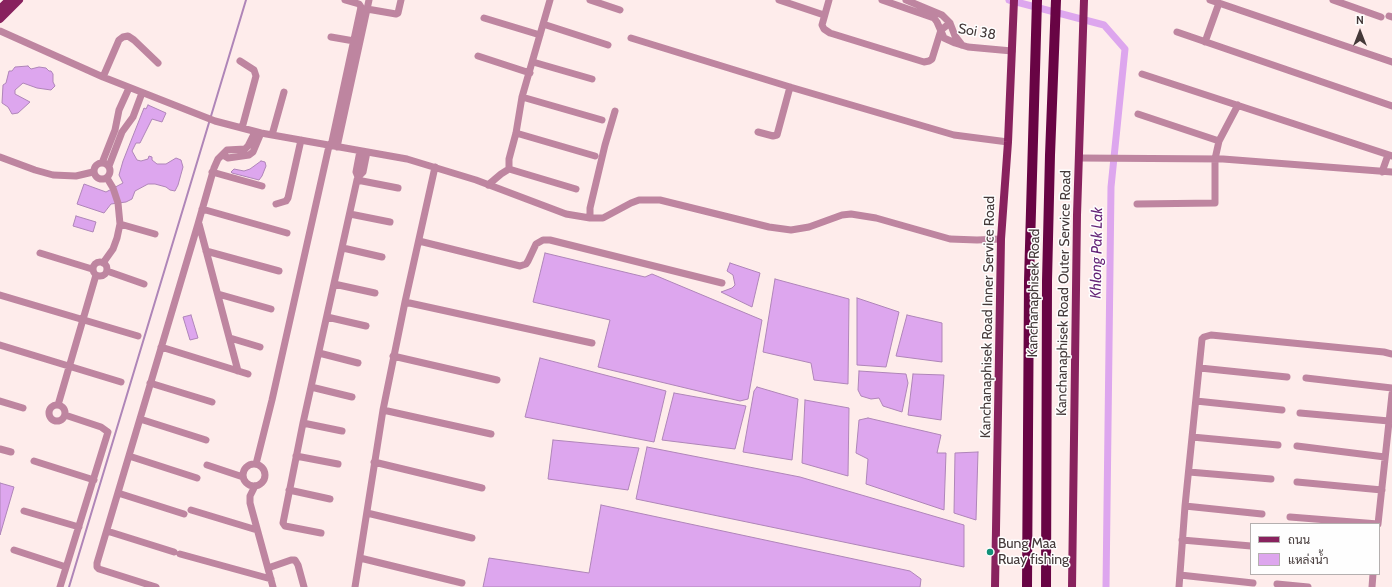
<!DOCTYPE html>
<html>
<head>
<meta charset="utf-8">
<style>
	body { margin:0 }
	#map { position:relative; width:1392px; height:587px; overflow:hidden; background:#feeceb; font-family:Cabin,Sarabun,sans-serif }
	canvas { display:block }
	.legend { position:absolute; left:1250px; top:523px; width:130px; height:52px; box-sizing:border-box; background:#fefefe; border:1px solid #b4afaf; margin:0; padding:5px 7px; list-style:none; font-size:12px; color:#443939 }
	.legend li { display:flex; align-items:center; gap:8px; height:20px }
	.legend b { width:20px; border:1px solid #b4afaf }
	.north { position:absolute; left:1340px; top:12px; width:40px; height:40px; -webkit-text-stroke:3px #fefefe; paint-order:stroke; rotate:0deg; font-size:11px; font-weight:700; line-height:16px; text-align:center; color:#443939 }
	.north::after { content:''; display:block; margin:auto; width:14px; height:18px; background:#443939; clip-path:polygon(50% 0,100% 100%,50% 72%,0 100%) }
</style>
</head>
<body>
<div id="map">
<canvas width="1392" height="587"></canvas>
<ul class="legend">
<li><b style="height:5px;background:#88225e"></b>ถนน</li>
<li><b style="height:11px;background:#dda6ee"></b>แหล่งน้ำ</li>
</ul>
<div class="north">N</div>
</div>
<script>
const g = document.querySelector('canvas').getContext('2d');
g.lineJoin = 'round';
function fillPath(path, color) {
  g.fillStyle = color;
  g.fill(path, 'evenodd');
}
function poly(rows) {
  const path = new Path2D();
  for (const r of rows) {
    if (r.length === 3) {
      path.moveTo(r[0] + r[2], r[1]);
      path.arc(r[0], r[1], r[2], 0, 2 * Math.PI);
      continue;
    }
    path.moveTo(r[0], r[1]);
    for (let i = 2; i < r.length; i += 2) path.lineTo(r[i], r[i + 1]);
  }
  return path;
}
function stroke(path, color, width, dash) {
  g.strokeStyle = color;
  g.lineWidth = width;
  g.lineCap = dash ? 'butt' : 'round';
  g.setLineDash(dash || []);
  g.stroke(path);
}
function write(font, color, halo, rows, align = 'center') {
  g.font = font + ' Cabin,sans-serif';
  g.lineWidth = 3;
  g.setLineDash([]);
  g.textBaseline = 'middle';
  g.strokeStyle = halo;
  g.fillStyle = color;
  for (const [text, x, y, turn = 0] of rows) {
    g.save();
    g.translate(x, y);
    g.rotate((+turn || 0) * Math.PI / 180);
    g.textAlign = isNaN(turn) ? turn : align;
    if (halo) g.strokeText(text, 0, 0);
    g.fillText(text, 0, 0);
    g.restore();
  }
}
const water = poly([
	[28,66,31,69,39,67,46,68,49,71,51,71,53,74,53,82,55,86,51,90,37,88,23,83,15,90,15,94,30,102,18,113,12,114,8,107,2,103,3,85,6,83,9,71,12,71,15,67,28,66],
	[148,105,166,113,162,122,152,119,140,143,136,143,132,151,137,160,141,161,148,159,149,156,152,157,152,160,157,164,166,164,176,158,181,160,183,167,178,185,175,191,170,190,166,187,155,184,148,184,135,191,132,199,126,202,111,204,104,213,77,204,84,184,106,192,123,183,119,175,123,161,144,108,146,109,148,105],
	[261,161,265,162,266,166,262,176,259,180,232,173,231,172,234,169,244,171,250,169,261,161],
	[76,216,96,222,93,232,73,226,76,216],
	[545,253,645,277,652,274,762,320,748,399,740,401,598,367,610,320,533,302,545,253],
	[730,263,760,273,752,307,721,292,732,288,735,285,733,275,727,271,730,263],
	[775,279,849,299,848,384,814,380,811,363,763,352,775,279],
	[857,298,899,312,886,367,857,365,857,298],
	[191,315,198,338,190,340,183,317,191,315],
	[907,315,942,323,942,362,896,356,907,315],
	[540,358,666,391,654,442,525,417,540,358],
	[859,371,906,374,908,383,902,412,883,406,879,398,871,399,861,396,858,390,859,371],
	[913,374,944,375,941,420,908,415,913,374],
	[757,387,798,399,792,460,743,452,754,391,757,387],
	[674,393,746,406,735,449,662,440,674,393],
	[805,400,849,408,848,476,802,463,805,400],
	[868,418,941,435,937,453,946,453,944,510,866,484,868,459,856,453,859,420,868,418],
	[553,440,639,448,628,490,548,479,553,440],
	[647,447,800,477,964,525,964,567,636,499,647,447],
	[978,452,976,520,954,513,955,453,978,452],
	[0,483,14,487,0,535,0,483],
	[601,505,910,571,921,579,920,587,483,587,489,558,589,573,601,505]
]);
fillPath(water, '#dda6ee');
stroke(water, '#af85b8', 1);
stroke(poly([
	[69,587,246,0]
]), '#af85b8', 2);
stroke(poly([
	[1009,0,1104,25,1125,49,1111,187,1106,587]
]), '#dda6ee', 7);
stroke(poly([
	[550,0,522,97,516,133,509,159,509,169,576,189],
	[590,0,620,10],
	[779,0,824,15],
	[829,0,822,25,824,29,830,33,924,62,929,61,932,59,941,30,950,23],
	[882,0,934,18,937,22,944,38,955,43,968,47,1012,51],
	[906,0,942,15,950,23,955,36,962,45],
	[1210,0,1392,62],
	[1333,0,1381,17],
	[367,9,396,14,398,13,401,0],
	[1389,16,1392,17],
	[484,18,540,35],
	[543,24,608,45],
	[0,31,103,77,215,121,261,133,407,159,476,180,566,214,590,218,603,218,631,203,639,200,660,200,769,227,791,230,809,227,842,215,851,214,876,218,950,239,977,240,1001,239],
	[1177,32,1392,106],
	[331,37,354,41],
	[631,38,790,87,954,135,1008,142],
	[1205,42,1219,3],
	[478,56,530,73],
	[240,61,254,70,256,76,242,128],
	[533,62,592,79],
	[1142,74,1392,156],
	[103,77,119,40,123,37,128,36,134,40,158,63],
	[522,97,602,120],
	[1138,114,1219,141],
	[758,132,773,136,777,135,790,87],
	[516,133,595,156],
	[272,135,284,92],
	[331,146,361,7,359,4,345,0],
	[337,147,369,0],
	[223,155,228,158,249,155,253,152,261,133],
	[0,157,35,170,53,175,76,176,93,172],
	[1079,158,1223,159,1392,172],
	[102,171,8],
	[102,163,115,130,119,110,129,88],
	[109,166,122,132,133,117,142,93],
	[212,172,262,186],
	[1382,172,1388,155],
	[358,177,363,172,367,152],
	[357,180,398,188],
	[488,185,501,174,509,169],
	[276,204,286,201,288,198,301,140],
	[1137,204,1215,203,1215,159,1219,141,1238,105],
	[202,209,287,233],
	[350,214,390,222],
	[590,218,590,208,605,145,615,111],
	[120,224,155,234],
	[199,224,238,371],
	[419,241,520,266,526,264,528,261,536,244,543,240,550,240,722,283],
	[343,248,382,257],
	[206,251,279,271],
	[40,253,92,269],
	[100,269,7],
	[103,263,113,249,117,238,120,224,118,203,113,188,107,178],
	[107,271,144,284],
	[334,284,375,293],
	[218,294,271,309],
	[0,295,138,336],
	[405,302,592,343],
	[327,317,366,326],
	[230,338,260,347],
	[0,345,121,382],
	[161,347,248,374],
	[319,353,358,363],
	[393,356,497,380],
	[1200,368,1287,377],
	[1306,378,1392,388],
	[150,383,212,402],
	[311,387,352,397],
	[0,401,23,408],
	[1196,401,1282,410],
	[58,405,96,275],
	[57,413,8],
	[383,410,491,434],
	[1300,413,1389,421],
	[140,419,206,440],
	[303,423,342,431],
	[1192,437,1278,445],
	[1297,446,1385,457],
	[0,449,11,452],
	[129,456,197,478],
	[296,456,338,464],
	[34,461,94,480],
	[374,462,482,488],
	[254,475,11],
	[256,464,272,400,329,146],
	[207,465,243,477],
	[1189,472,1271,479],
	[1297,482,1382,490],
	[255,486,250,496,250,503,273,587],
	[289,490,330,499],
	[118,493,184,514],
	[1185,506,1262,514],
	[191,510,257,530],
	[24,511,79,527],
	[367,513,472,538],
	[1290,517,1378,524],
	[1378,524,1392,394],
	[107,531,174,552],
	[321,533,285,526,283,523,303,423,357,180,358,177,356,172,360,151],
	[1182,540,1251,546],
	[14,550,66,567],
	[180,554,271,579],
	[360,558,462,583],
	[268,568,291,560,295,560,298,565,304,587],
	[1180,575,1253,583],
	[1277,584,1308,587],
	[60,587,108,432,101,427,65,415],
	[156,587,99,569,97,567,97,563,198,224,214,168,218,159,227,150,245,149,248,146,255,132],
	[355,587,383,410,405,302,435,167],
	[1179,587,1185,506,1202,339,1204,337,1211,335,1384,352,1392,354],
	[1372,587,1373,574]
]), '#be85a0', 7);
stroke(poly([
	[0,9,9,0],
	[0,19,19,0],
	[995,587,1001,239,1008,142,1014,0],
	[1072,587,1077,215,1084,0]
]), '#88225e', 8);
stroke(poly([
	[1027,587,1029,281,1037,0],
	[1046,587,1047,281,1050,155,1056,0]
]), '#680444', 10);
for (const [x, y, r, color] of [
	[990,552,4,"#129178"]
]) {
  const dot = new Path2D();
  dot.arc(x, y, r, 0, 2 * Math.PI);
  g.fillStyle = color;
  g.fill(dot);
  stroke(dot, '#fefefe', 1.5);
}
write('14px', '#443939', '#fefefe', [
	["Soi 38",977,32,10],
	["Kanchanaphisek Road",1034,293,-89],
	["Kanchanaphisek Road Outer Service Road",1064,293,-89],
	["Kanchanaphisek Road Inner Service Road",988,317,-89]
]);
write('14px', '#443939', '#fefefe', [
	["Bung Maa",998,544],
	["Ruay fishing",998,560]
], 'left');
write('italic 15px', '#642376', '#fefefe', [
	["Khlong Pak Lak",1097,253,-89]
]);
</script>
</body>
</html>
